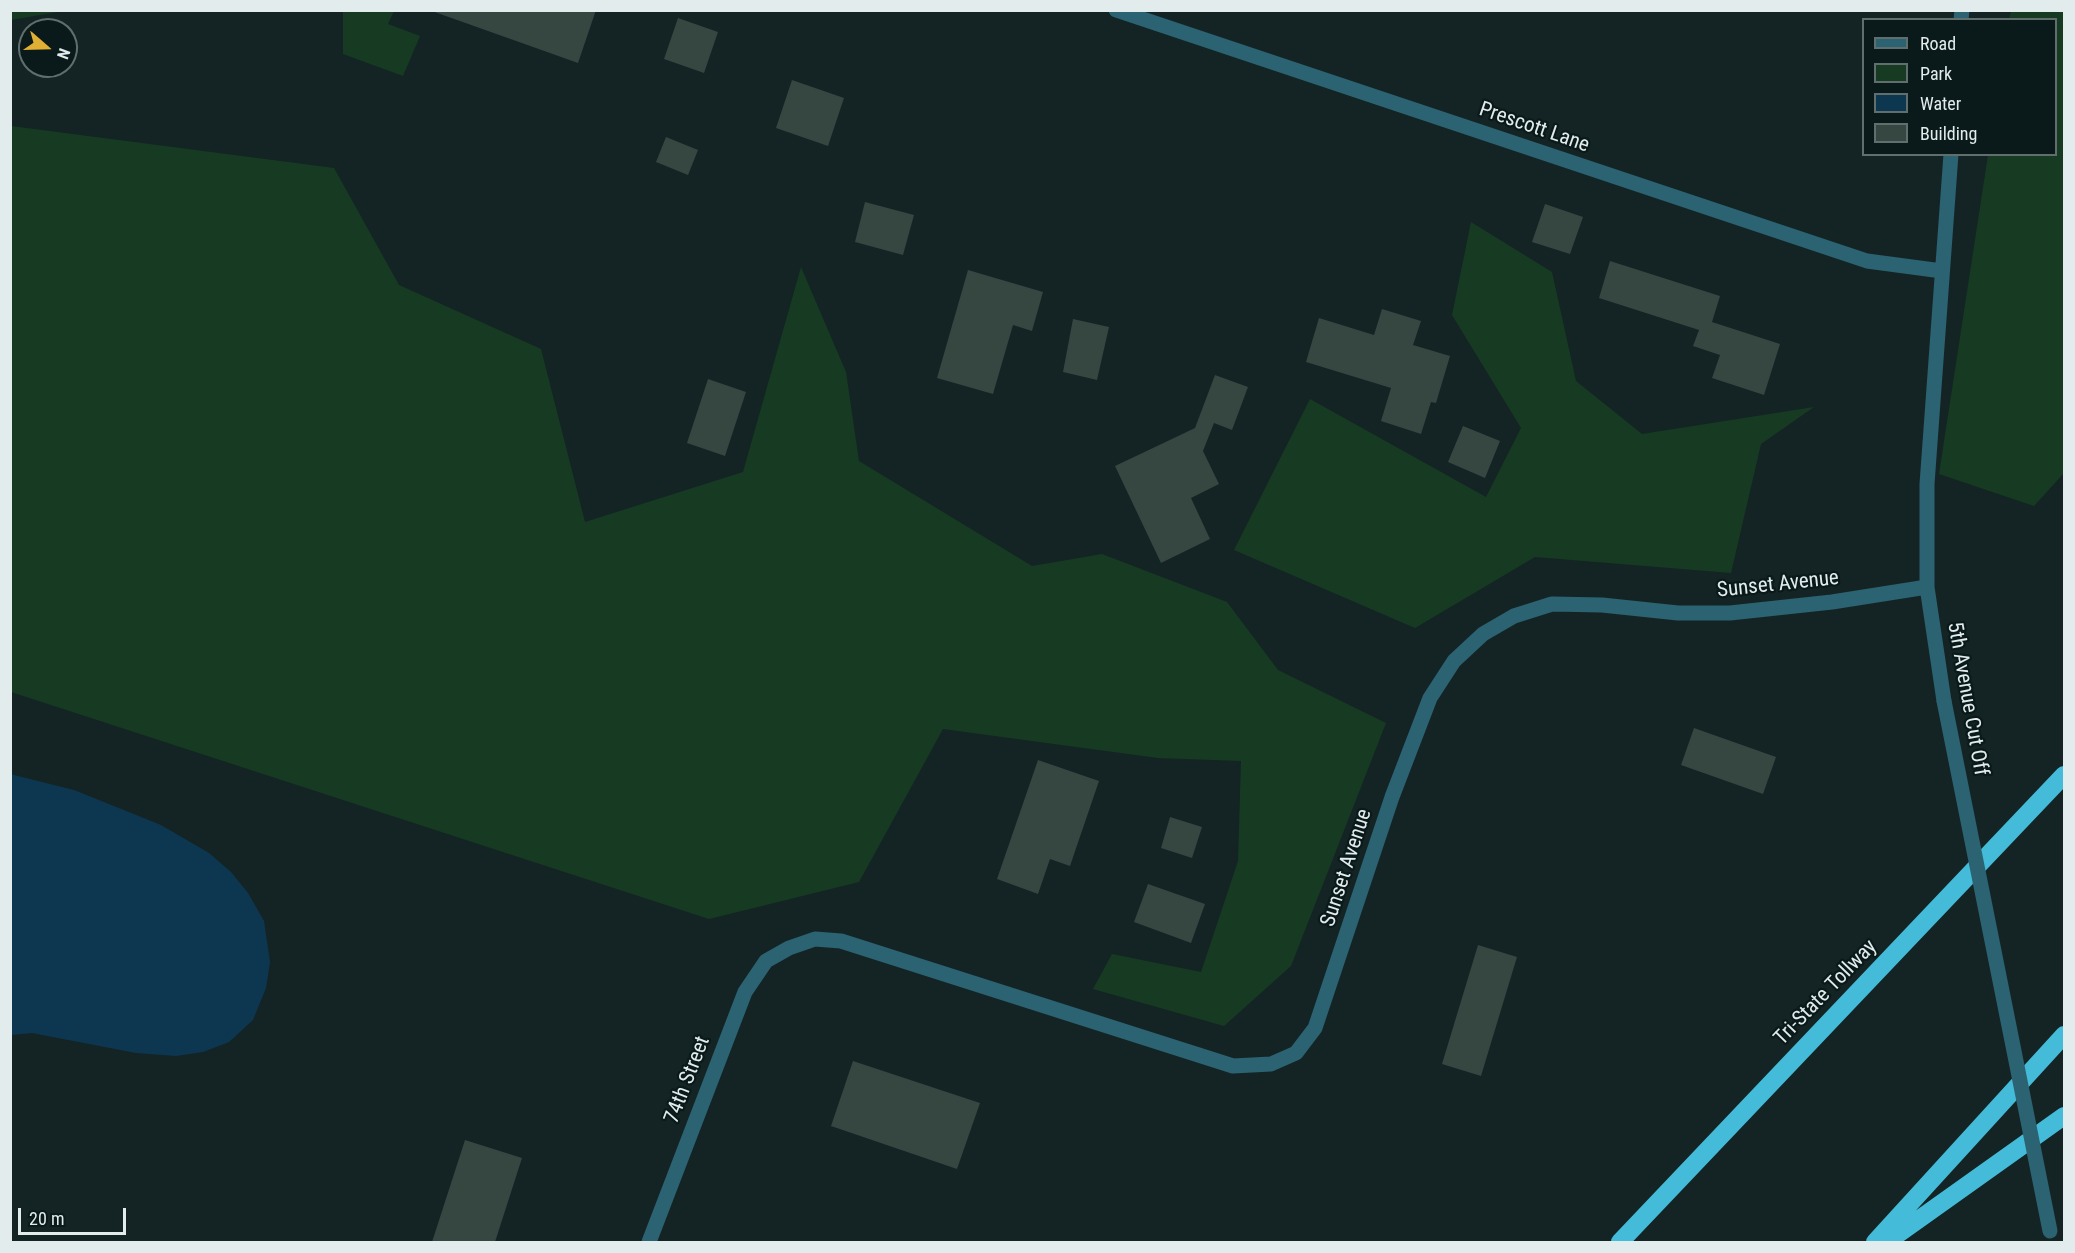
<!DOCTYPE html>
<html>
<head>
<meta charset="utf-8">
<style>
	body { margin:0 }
	#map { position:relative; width:2075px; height:1253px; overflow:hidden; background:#142424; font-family:"Roboto Condensed",sans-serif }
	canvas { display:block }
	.frame { position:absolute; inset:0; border:12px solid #e2ecec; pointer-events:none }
	.legend { position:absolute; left:1862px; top:18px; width:195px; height:138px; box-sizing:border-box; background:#0a1a1a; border:2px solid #606e6e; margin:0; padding:8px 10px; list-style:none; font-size:18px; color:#e2ecec }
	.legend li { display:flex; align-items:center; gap:12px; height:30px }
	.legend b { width:30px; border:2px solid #606e6e }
	.north { position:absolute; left:18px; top:18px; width:60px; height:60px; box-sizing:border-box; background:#0a1a1a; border:2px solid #606e6e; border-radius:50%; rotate:110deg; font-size:16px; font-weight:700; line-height:24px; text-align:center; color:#e2ecec }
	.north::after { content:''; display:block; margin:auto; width:21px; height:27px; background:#e0b034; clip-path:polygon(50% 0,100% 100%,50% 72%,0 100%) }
	.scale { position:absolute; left:18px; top:1208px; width:108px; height:27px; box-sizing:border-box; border:3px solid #e2ecec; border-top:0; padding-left:8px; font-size:18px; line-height:21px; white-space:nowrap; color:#e2ecec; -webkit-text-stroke:4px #0a1a1a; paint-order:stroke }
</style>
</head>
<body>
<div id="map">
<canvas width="2075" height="1253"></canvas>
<div class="frame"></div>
<ul class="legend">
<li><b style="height:8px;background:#2b6372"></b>Road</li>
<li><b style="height:16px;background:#163b22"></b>Park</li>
<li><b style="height:16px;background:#0d3751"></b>Water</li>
<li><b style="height:16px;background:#364641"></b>Building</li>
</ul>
<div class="north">N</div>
<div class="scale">20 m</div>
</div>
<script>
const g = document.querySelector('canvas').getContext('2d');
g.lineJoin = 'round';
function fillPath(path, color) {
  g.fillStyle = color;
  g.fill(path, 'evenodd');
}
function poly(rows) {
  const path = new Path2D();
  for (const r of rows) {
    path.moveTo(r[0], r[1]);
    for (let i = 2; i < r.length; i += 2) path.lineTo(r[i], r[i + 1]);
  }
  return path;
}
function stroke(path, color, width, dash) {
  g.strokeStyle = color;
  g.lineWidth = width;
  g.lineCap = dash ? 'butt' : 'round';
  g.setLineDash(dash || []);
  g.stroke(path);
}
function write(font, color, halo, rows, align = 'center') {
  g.font = font + ' "Roboto Condensed",sans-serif';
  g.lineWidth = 4.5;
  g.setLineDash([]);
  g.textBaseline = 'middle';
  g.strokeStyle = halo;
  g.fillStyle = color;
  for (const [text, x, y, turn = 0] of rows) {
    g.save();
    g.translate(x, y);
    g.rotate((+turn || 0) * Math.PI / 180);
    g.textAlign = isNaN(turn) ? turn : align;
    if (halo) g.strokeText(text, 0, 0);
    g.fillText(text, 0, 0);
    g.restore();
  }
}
fillPath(poly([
	[11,10,63,10,63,11,11,20],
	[343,11,394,11,388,24,420,36,403,76,343,54],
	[2011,11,2064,11,2064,473,2034,506,1939,474,1988,155,2056,154,2056,20,2009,19],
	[11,126,334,168,399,285,541,349,585,522,743,472,801,267,846,372,859,461,1032,566,1102,554,1227,602,1278,670,1386,723,1291,966,1224,1026,1093,989,1112,954,1201,972,1238,861,1241,761,1158,758,943,729,859,882,709,919,11,692],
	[1471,222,1552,272,1576,381,1642,434,1814,407,1761,444,1731,573,1535,557,1415,628,1234,550,1310,399,1486,497,1521,428,1452,315]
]), '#163b22');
fillPath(poly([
	[10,774,74,790,161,825,209,853,231,872,248,893,264,921,270,962,266,988,253,1020,229,1042,203,1052,176,1056,136,1053,32,1033,11,1035]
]), '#0d3751');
fillPath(poly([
	[429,10,596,10,578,63],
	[678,18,718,32,704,73,664,59],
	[792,80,844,98,828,146,776,128],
	[666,137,698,150,688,175,656,162],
	[865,202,914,215,903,255,855,242],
	[1545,204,1583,217,1570,254,1532,242],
	[1610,261,1720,296,1712,322,1780,344,1764,395,1712,378,1720,355,1693,346,1699,330,1599,298],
	[968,270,1043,292,1032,331,1013,325,993,394,937,378],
	[1382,309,1421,321,1413,345,1450,356,1436,403,1431,402,1421,434,1381,421,1391,388,1306,362,1319,318,1374,335],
	[1073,319,1109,327,1097,380,1063,372],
	[1215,375,1248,387,1232,430,1214,423,1203,451,1219,484,1191,498,1210,539,1161,563,1115,466,1195,428],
	[708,379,746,392,725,456,687,443],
	[1463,426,1500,441,1485,478,1448,462],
	[1694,728,1776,757,1763,794,1681,765],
	[1038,760,1099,781,1070,866,1050,859,1038,894,997,879],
	[1170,817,1202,827,1192,858,1161,848],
	[1148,884,1205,904,1191,943,1134,922],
	[1478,945,1517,957,1481,1076,1442,1064],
	[853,1061,980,1103,957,1169,831,1126],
	[465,1140,522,1158,495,1242,432,1242]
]), '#364641');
stroke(poly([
	[1116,10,1867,261,1942,271],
	[1961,20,1962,10],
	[1944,701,1927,587,1927,484,1951,154],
	[649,1242,745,992,766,961,789,948,815,939,841,941,1233,1066,1271,1064,1296,1053,1315,1028,1392,797,1430,698,1454,661,1483,634,1514,616,1552,604,1602,605,1678,613,1730,613,1832,602,1927,587]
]), '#2b6372', 15);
stroke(poly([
	[1620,1242,2064,775],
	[1875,1242,2064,1035],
	[1887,1242,2064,1116]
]), '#44bcd9', 18);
stroke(poly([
	[1944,701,2050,1231]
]), '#2b6372', 15);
write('21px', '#e2ecec', '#0a1a1a', [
	["Prescott Lane",1534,128,19],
	["Sunset Avenue",1778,585,-6],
	["5th Avenue Cut Off",1967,699,80],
	["Sunset Avenue",1347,868,-72],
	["Tri-State Tollway",1826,993,-46],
	["74th Street",688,1080,-69]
]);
</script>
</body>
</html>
